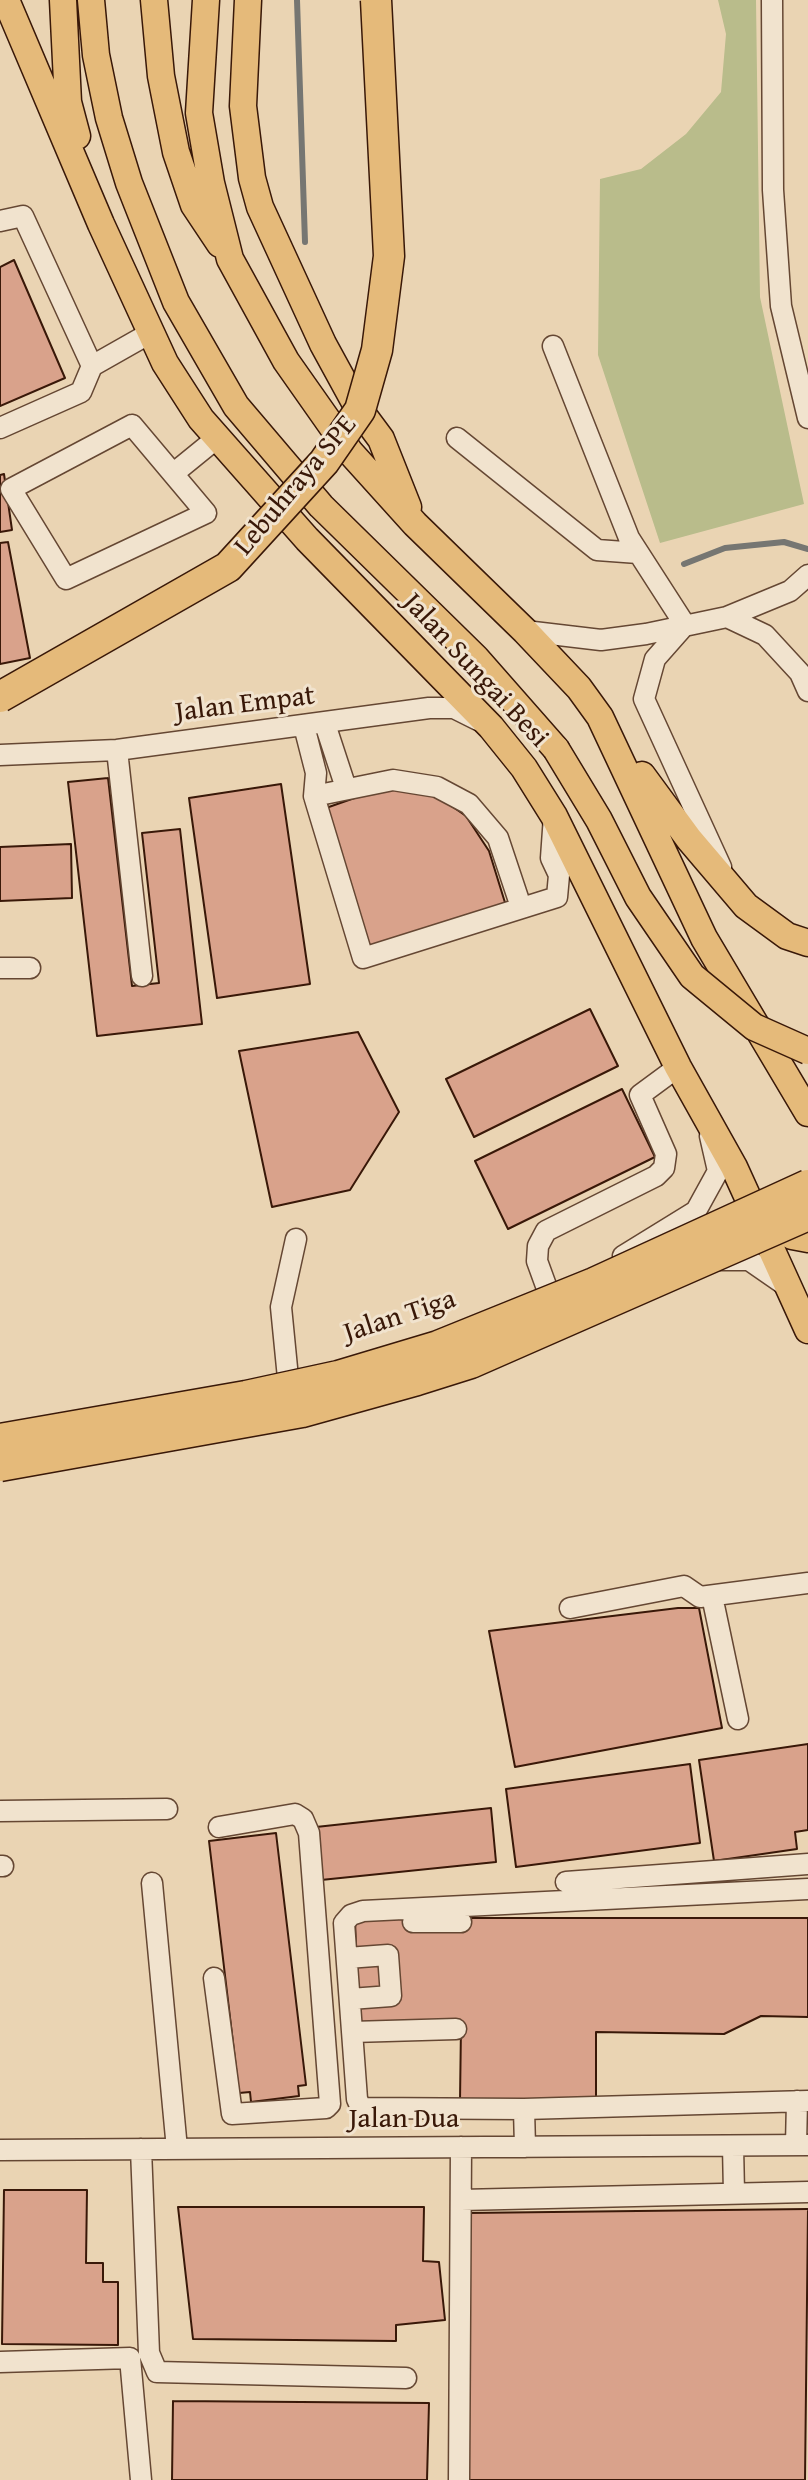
<!DOCTYPE html>
<html>
<head>
<meta charset="utf-8">
<style>
	body { margin:0 }
	canvas { display:block; background:#ead4b3 }
</style>
</head>
<body>
<canvas width="808" height="2480"></canvas>
<script>
const g = document.querySelector('canvas').getContext('2d');
g.lineJoin = 'round';
function fillPath(path, color) {
  g.fillStyle = color;
  g.fill(path, 'evenodd');
}
function poly(rows) {
  const path = new Path2D();
  for (const r of rows) {
    path.moveTo(r[0], r[1]);
    for (let i = 2; i < r.length; i += 2) path.lineTo(r[i], r[i + 1]);
  }
  return path;
}
function stroke(path, color, width, dash) {
  g.strokeStyle = color;
  g.lineWidth = width;
  g.lineCap = dash ? 'butt' : 'round';
  g.setLineDash(dash || []);
  g.stroke(path);
}
function write(font, color, halo, rows, align = 'center') {
  g.font = font + ' "Gentium Book Plus",serif';
  g.lineWidth = 6;
  g.setLineDash([]);
  g.textBaseline = 'middle';
  g.strokeStyle = halo;
  g.fillStyle = color;
  for (const [text, x, y, turn = 0] of rows) {
    g.save();
    g.translate(x, y);
    g.rotate((+turn || 0) * Math.PI / 180);
    g.textAlign = isNaN(turn) ? turn : align;
    if (halo) g.strokeText(text, 0, 0);
    g.fillText(text, 0, 0);
    g.restore();
  }
}
fillPath(poly([
	[718,0,756,0,760,297,804,504,660,543,598,355,600,179,641,169,686,134,721,92,726,34]
]), '#b9bc8b');
stroke(poly([
	[297,0,305,242],
	[684,564,725,548,784,542,808,549]
]), '#767672', 6);
const building = poly([
	[14,260,65,378,0,406,0,267,14,260],
	[4,474,12,530,0,532,0,475,4,474],
	[8,542,30,658,0,664,0,543,8,542],
	[108,778,132,986,159,983,142,833,180,829,202,1024,97,1036,68,782,108,778],
	[281,784,310,984,217,998,189,798,281,784],
	[383,788,414,789,443,800,466,816,489,851,507,909,370,947,326,808,383,788],
	[71,844,72,898,0,901,0,847,71,844],
	[590,1009,618,1066,474,1137,446,1079,590,1009],
	[358,1032,399,1112,350,1190,272,1207,239,1051,358,1032],
	[622,1089,655,1157,508,1229,475,1161,622,1089],
	[678,1608,699,1608,722,1728,515,1767,489,1631,678,1608],
	[808,1744,808,1830,795,1832,797,1849,714,1861,699,1760,808,1744],
	[690,1764,700,1843,516,1867,506,1789,690,1764],
	[491,1808,496,1862,321,1880,316,1827,491,1808],
	[276,1833,306,2085,298,2086,299,2096,251,2102,250,2092,239,2093,209,1841,276,1833],
	[355,1918,808,1918,808,2017,761,2016,724,2034,596,2032,596,2100,460,2101,461,2026,358,2025,355,1918],
	[4,2190,87,2190,86,2263,103,2263,103,2282,118,2282,118,2345,2,2344,4,2190],
	[178,2207,424,2207,423,2261,439,2262,445,2320,396,2325,396,2341,193,2339,178,2207],
	[808,2209,805,2480,469,2480,467,2213,808,2209],
	[173,2401,429,2403,427,2480,172,2480,173,2401]
]);
fillPath(building, '#d9a28b');
stroke(building, '#391808', 2);
const minor = poly([
	[772,0,773,190,781,306,808,418],
	[0,221,23,216,92,366],
	[553,346,629,538,685,625],
	[132,425,206,513,66,579,11,489,132,425],
	[0,428,81,392,92,366,152,332],
	[457,438,597,550,638,553],
	[174,473,217,438],
	[727,617,765,635,800,673,808,691],
	[685,625,655,659,644,699,721,867],
	[525,631,601,640,646,634,727,617,790,591,808,575],
	[325,724,346,788],
	[304,726,316,773,314,796],
	[117,750,142,976],
	[0,755,117,750,429,708,454,708,478,720],
	[521,907,498,838,469,804,437,787,393,780,314,796,363,958,557,897,559,875,551,858,554,816],
	[0,968,30,968],
	[623,1256,696,1211,718,1171,710,1136],
	[717,1260,749,1260,788,1287],
	[549,1294,537,1261,538,1246,546,1231,656,1176,664,1168,666,1154,640,1095,678,1067],
	[288,1378,281,1307,296,1239],
	[712,1596,738,1719],
	[570,1608,684,1586,700,1597,808,1583],
	[0,1811,167,1809],
	[0,1866,3,1866],
	[566,1882,808,1864],
	[152,1883,177,2149],
	[808,1889,363,1911,351,1915,344,1923,357,2099,361,2108,524,2109,808,2101],
	[413,1922,461,1922],
	[347,1958,388,1955,391,1996,350,1999],
	[214,1978,232,2114,326,2108,330,2104,309,1833,303,1819,295,1814,219,1827],
	[352,2032,456,2029],
	[524,2109,525,2147],
	[796,2145,797,2101],
	[733,2146,734,2193],
	[141,2149,149,2353,157,2372,406,2378],
	[0,2150,808,2145],
	[461,2200,808,2192],
	[0,2362,130,2358,141,2480],
	[459,2480,461,2147]
]);
const major = poly([
	[6,0,101,224,165,363,201,419,307,539,491,727,524,768,554,816,678,1067,734,1167,808,1330],
	[63,0,68,102,77,136],
	[91,0,96,55,109,118,129,183,176,302,236,406,321,506,476,658,556,749],
	[154,0,161,76,176,152,194,205,220,244],
	[206,0,199,113,211,183,230,259,286,361,350,452,415,524,525,631,579,688,600,717,704,938,808,1113],
	[248,0,243,106,252,178,260,207,323,344,358,408,381,439,408,507],
	[642,775,689,839,746,906,787,936,808,943],
	[776,1211,792,1236,808,1239]
]);
stroke(minor, '#654733', 23);
stroke(major, '#391808', 29);
stroke(minor, '#f1e3ce', 20);
stroke(major, '#e5ba7a', 26);
const majorBridge = poly([
	[556,749,599,820,638,897,692,976,754,1027,808,1051]
]);
const highwayBridge = poly([
	[0,697,228,567,324,462,360,410,377,350,389,256,376,0],
	[0,1439,246,1396,338,1376,438,1346,594,1283,808,1185],
	[0,1466,302,1412,417,1380,471,1363,808,1215]
]);
stroke(majorBridge, '#391808', 29, []);
stroke(highwayBridge, '#391808', 33, []);
stroke(majorBridge, '#e5ba7a', 26);
stroke(highwayBridge, '#e5ba7a', 30);
write('28px', '#391808', '#f1e3ce', [
	["Lebuhraya SPE",296,486,-50],
	["Jalan Sungai Besi",475,671,47],
	["Jalan Empat",245,705,-7],
	["Jalan Tiga",400,1317,-18],
	["Jalan Dua",404,2120]
]);
</script>
</body>
</html>
